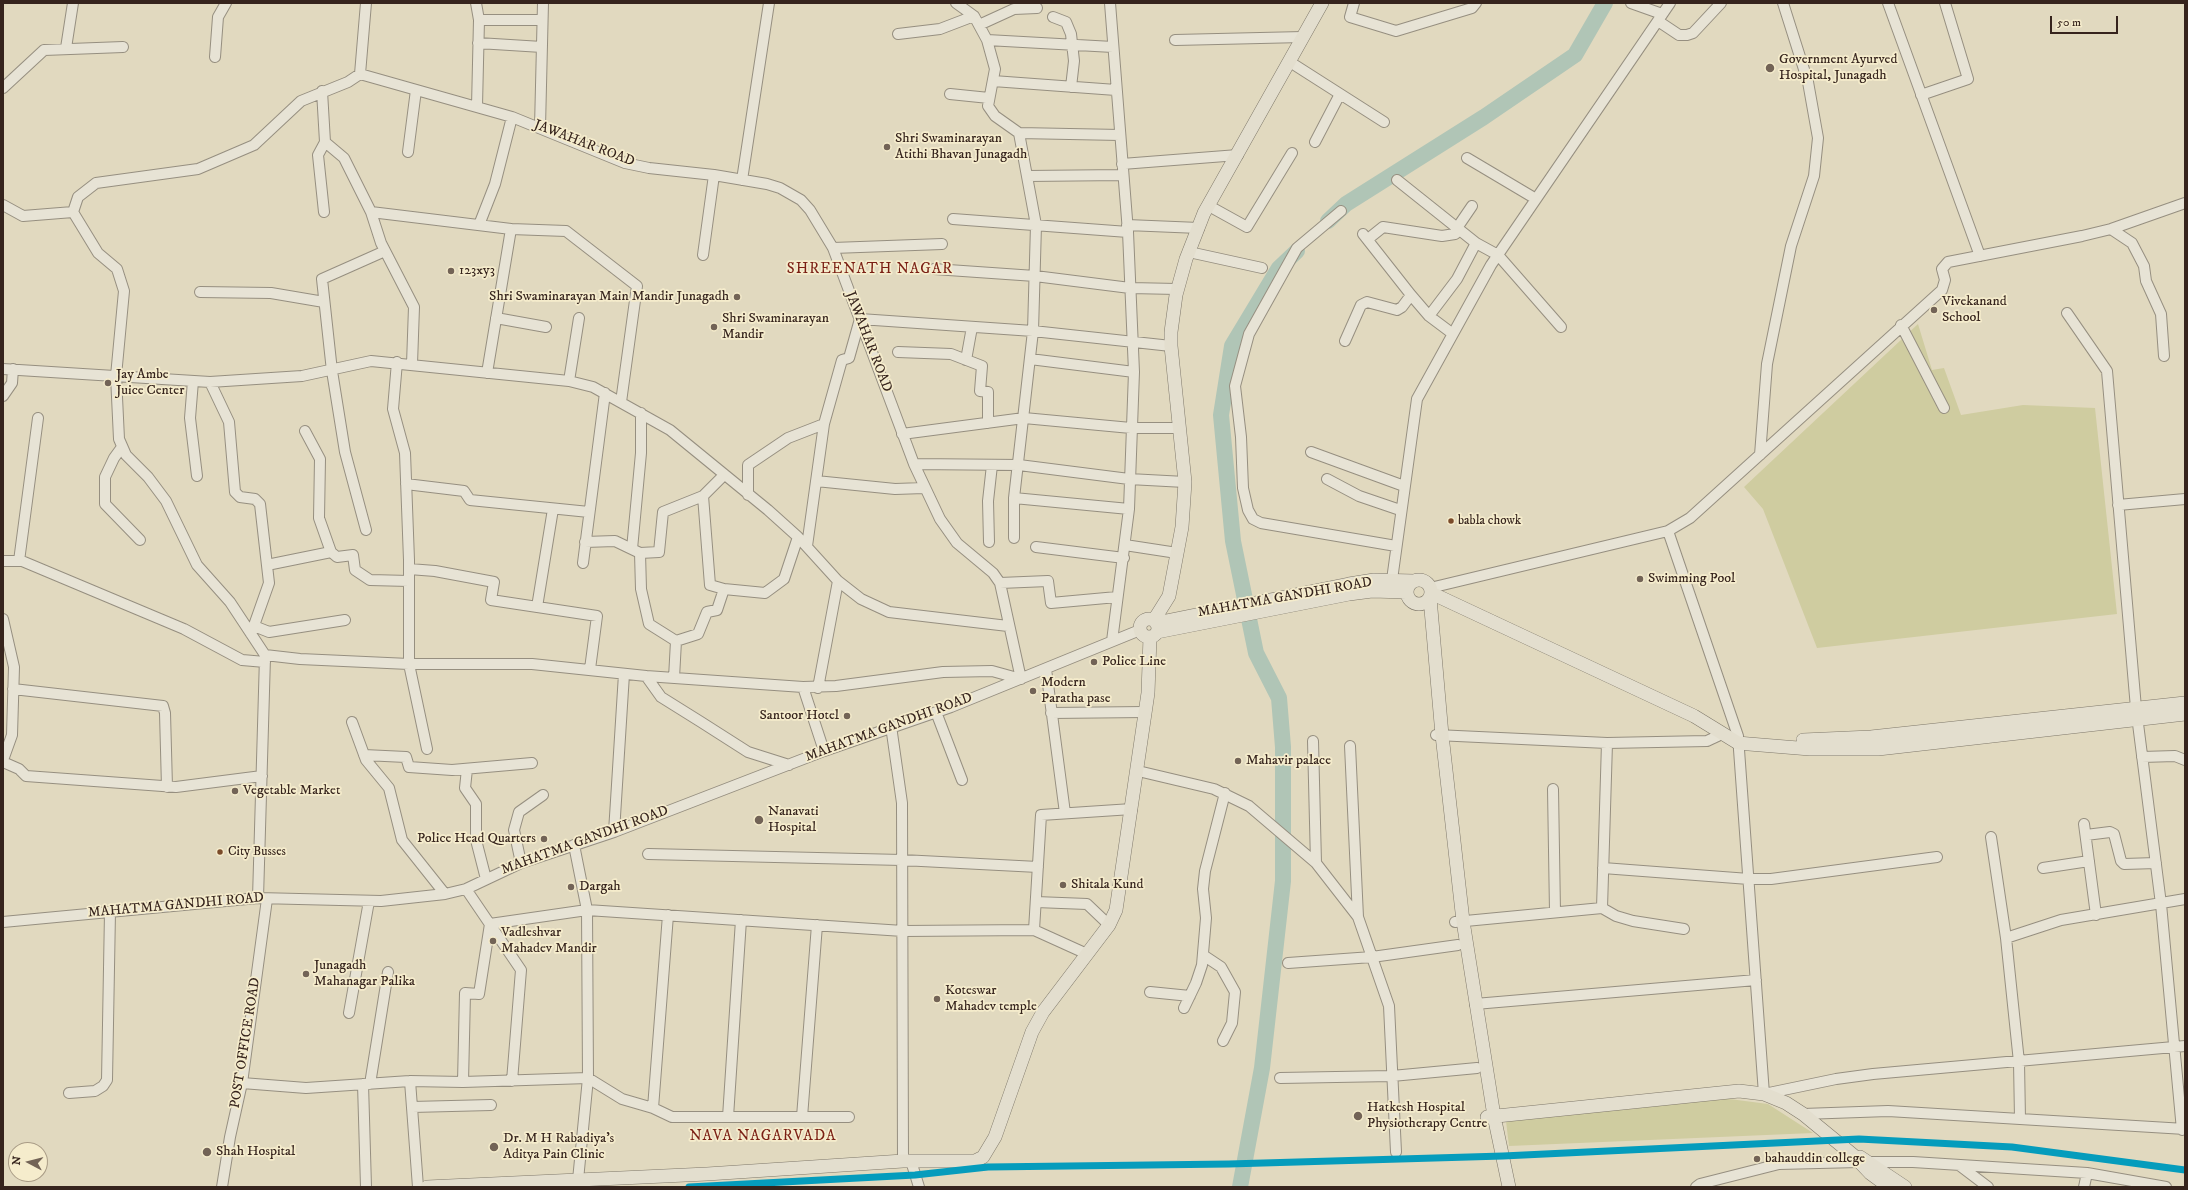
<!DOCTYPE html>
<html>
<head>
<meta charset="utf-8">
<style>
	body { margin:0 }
	#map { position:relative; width:2188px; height:1190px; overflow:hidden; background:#e1d9bf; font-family:"IM FELL DW Pica",serif }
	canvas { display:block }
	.frame { position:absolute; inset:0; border:4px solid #36241d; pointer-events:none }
	.north { position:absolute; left:8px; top:1142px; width:40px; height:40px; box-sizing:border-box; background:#f5eccc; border:1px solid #a99c86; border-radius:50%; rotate:277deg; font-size:11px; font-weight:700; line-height:16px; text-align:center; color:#36241d }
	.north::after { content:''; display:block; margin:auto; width:14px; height:18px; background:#726356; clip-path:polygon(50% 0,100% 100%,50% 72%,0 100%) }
	.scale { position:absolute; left:2050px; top:16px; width:68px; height:18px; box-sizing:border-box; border:2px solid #36241d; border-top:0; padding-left:5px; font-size:12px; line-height:14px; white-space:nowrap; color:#36241d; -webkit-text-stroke:3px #f5eccc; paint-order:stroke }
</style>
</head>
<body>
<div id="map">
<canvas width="2188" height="1190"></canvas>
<div class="frame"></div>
<div class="north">N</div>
<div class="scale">50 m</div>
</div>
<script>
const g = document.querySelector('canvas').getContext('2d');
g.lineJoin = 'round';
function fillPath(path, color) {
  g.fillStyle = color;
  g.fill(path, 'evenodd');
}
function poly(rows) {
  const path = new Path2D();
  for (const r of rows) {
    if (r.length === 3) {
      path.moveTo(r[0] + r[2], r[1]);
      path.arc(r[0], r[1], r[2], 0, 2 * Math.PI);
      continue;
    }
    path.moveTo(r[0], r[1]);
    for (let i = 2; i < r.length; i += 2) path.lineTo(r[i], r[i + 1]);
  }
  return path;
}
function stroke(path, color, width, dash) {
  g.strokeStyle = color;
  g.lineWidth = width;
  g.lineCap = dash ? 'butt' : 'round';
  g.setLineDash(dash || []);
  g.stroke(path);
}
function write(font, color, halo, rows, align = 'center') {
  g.font = font + ' "IM FELL DW Pica",serif';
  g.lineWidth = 3.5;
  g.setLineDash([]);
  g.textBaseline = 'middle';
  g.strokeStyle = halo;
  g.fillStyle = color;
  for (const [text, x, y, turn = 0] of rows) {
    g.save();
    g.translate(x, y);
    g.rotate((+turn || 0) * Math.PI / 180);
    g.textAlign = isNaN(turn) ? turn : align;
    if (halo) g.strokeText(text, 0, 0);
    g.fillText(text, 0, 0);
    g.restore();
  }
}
fillPath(poly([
	[1918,324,1932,370,1944,368,1961,415,2023,405,2095,408,2117,614,1817,648,1763,509,1744,487],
	[1722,1098,1768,1104,1813,1133,1509,1146,1506,1121]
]), '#cfcca0');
stroke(poly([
	[1328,221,1346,204,1484,117,1575,55,1605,3],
	[1240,1187,1262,1068,1283,881,1283,747,1279,698,1256,653,1233,541,1221,415,1232,346,1279,268,1297,251]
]), '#b0c5b6', 16);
const minor = poly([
	[476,3,479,20,477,106],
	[956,3,974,16,987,40,995,69,988,106,995,116,1019,133,1036,225,1033,331,1014,498,1014,538],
	[1110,3,1128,232,1134,372,1129,509,1112,641],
	[1354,3,1350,17,1396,31,1472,8,1476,3],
	[1631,3,1662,14],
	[1888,3,1980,256],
	[1053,17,1066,22,1071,34,1074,61,1071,87],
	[479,20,542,20],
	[1658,21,1679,35,1687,35,1693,33,1721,3],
	[979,25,1014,9,1037,8],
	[898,34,940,29,974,16],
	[987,40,1113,47],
	[1175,40,1303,37],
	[478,43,542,47],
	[66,48,73,3],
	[215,57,218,17,226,3],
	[1290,62,1384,122],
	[360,74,512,117,625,163,649,168,714,175,767,184,780,188,801,200,810,210,833,248,914,464,940,519,957,543,993,573,1000,583,1021,679,992,671,943,672,836,686,803,687,646,676,532,664,409,664,300,659,265,655,230,602,197,565,166,501,148,477,126,455,119,439,116,376,124,291,117,269,98,253,73,212,78,197,96,183,198,169,254,145,301,101,348,82,360,74,366,3],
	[993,81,1116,90],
	[3,88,44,50,123,47],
	[322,91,325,142,344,158,371,212,381,243,414,307,412,364],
	[950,94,989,98],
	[1921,95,1968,79,1945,3],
	[540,127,543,3],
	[1019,133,1120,135],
	[1315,142,1340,94],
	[408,152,416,90],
	[1467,158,1536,199],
	[1122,164,1238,155],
	[1027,176,1123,175],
	[742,180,769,3],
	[1397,180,1476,243,1498,255,1561,327],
	[3,205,23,216,73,212],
	[1209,206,1247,227,1292,153],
	[1341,211,1297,248,1249,334,1235,386,1241,437,1243,488,1248,510,1253,519,1261,523,1396,546],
	[324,212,318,155,325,142],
	[371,212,511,229,566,231,637,286,621,402],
	[953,219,1128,232],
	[479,225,495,184,512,117],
	[1127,225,1199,228],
	[1457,228,1472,206],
	[2111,229,2132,243,2144,266,2146,281,2161,314,2164,356],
	[1363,234,1411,295,1429,316,1453,334],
	[1368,239,1383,227,1442,236,1455,234,1460,230],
	[833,248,942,244],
	[1189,252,1262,268],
	[703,255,714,175],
	[934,269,1035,276,1130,288,1177,289],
	[200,292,271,293,324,302],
	[2067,313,2107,371,2136,708,2161,904,2182,1130],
	[1429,316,1457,279,1476,243],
	[496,318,546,327],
	[1901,325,1944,408],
	[1345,341,1361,305,1367,302,1397,310,1402,307,1411,295],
	[898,352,951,354,982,366,980,391,988,392,988,423],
	[1030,359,1134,372],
	[966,360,972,327],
	[397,362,393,409,405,453,409,560,409,664,427,749],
	[3,369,210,382,302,376,371,361,569,381,593,387,670,430,768,510,798,537,838,581,861,599,889,612,1008,626],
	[487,373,511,229],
	[193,381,190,418,197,476],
	[569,381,579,318],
	[210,382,229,422,235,492,240,497,255,499,260,504,269,583,251,634],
	[3,396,12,383,13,369],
	[305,431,320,459,319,518,331,552],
	[902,434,1024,418,1131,428,1179,428],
	[122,447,114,458,105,477,105,504,140,540],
	[1311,452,1404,486],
	[1760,455,1767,364,1791,246,1814,176,1818,138,1808,82,1783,3],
	[914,464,1019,465,1129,479,1185,482],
	[724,475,703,496,710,585,724,589],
	[1327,479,1359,496,1400,510],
	[816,481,895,489,924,488],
	[406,484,464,491,470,500,589,512],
	[748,495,748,465,788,438,824,424],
	[1014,498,1129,509],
	[2118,505,2185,499],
	[366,530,345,452,332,371,322,279,385,251],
	[1668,531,1738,736,1764,1094,1836,1079,1873,1074,2185,1046],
	[585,542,615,541,640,553,641,589,649,624,676,641],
	[989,542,988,501,992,465],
	[1125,545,1177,553],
	[807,546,824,424,842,360,849,358,860,319,1033,331,1171,346],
	[1036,547,1124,558],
	[632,549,641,453,641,413],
	[640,553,659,552,663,512,703,496],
	[3,561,22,561,184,629,242,660,265,662],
	[19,561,38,418],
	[583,563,605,393],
	[267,565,331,552,337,557,353,555,355,570,370,580,409,581],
	[409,569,435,571,494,582,491,600,597,616,590,669],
	[1000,583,1048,581,1051,603,1117,597],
	[1391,587,1417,399,1491,265,1670,3],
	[1430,588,1668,531,1690,518,1942,290,1945,280,1942,269,1948,262,2082,236,2111,229,2185,203],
	[537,607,553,509],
	[3,619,14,667,12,735,3,760],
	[254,626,269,632,345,620],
	[1046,669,1065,813],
	[646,676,661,697,701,722,748,752,789,765],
	[674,678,676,641,698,634,707,612,717,610,724,589,765,593,784,579,798,537],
	[803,687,824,751],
	[818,688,838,581],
	[13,689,163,706,165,713,167,787],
	[936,712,962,780],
	[1051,713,1145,712],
	[352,722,366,760,389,788,402,840,445,894],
	[891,726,902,803,903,1161],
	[1436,735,1607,743,1707,741,1722,734],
	[1313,741,1316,863],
	[1350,746,1358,917],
	[364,755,406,757,409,767,452,770,532,763],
	[2142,757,2175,756,2185,760],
	[3,762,19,769,26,776,176,787,262,776],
	[467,769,465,788,476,804,476,840,486,879],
	[1138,771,1214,789,1249,806,1316,863,1358,917,1389,1006,1396,1152],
	[1553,789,1555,912],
	[2084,824,2096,915],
	[614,832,624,674],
	[2086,835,2110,832,2114,834,2121,861,2124,864,2156,863],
	[1991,837,2006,938,2019,1062,2020,1119],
	[574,845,587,910,588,1078,578,1180],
	[648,854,902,860,1038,867],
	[521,863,514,830,519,812,543,795],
	[1603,868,1749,879,1771,879,1937,857],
	[2043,868,2089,861],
	[466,889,521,970,512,1081],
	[258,898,265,657],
	[1036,902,1087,904,1109,925],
	[1602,908,1607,743],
	[3,922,258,898,381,901,445,894,466,889,521,863,614,832,824,751,951,707,1140,630],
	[1455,922,1602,908,1616,916,1633,921,1684,929],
	[1034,930,1041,815,1132,809],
	[2006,938,2061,920,2185,899],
	[1203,955,1221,967,1235,992,1232,1023,1223,1041],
	[1288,963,1372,957,1458,945],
	[1150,992,1190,996],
	[1475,1004,1756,980],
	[1184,1008,1196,983,1202,965,1206,918,1203,889,1205,871,1225,793],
	[349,1013,369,901],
	[1280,1078,1392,1076,1477,1068],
	[410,1081,418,1187],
	[463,1082,465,993,479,994,490,924,587,910,903,931,1034,930,1087,954],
	[242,1083,306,1088,410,1081,463,1082,588,1078,622,1099,653,1108,672,1117,849,1117],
	[363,1084,366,1187],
	[370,1084,388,972],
	[69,1093,95,1091,103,1086,107,1080,110,912],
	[412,1107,491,1105],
	[653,1108,668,915],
	[1803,1114,1888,1111,2185,1129],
	[728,1117,741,920],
	[802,1117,817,925],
	[911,1161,919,1187],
	[1959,1165,1988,1187],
	[222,1187,230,1137,242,1083,267,899],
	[1696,1187,1700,1184,1779,1164,1859,1162,1913,1162,2087,1173,2166,1187],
	[2084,1187,2087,1173]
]);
const major = poly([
	[1419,592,12],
	[1431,593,1694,716,1738,743,1749,744,1810,749,1878,749,2185,714],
	[1430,598,1442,735,1463,921,1494,1116,1509,1187],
	[1149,628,9],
	[1154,620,1169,596,1182,527,1185,482,1171,346,1171,332,1176,295,1186,259,1204,213,1322,3],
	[1156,623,1349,584,1374,580,1414,581],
	[1157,632,1349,594,1372,591,1406,592],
	[1803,740,1871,737,2185,703],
	[1487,1117,1739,1091,1764,1094,1786,1103,1803,1114,1853,1155,1870,1173,1889,1187],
	[1860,1157,1905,1187],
	[427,1187,707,1174,903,1161,975,1161,983,1157,995,1137,1032,1032,1043,1012,1109,925,1116,910,1148,693,1150,637]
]);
stroke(minor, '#968f80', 12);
stroke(major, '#7f786a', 14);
stroke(minor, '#e7e3d5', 10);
stroke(major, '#e3dece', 13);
stroke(poly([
	[689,1187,915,1175,988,1167,1229,1164,1503,1156,1859,1139,2012,1147,2185,1170]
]), '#059cbc', 7);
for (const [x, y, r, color] of [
	[1770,68,5,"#726356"],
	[887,147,4,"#726356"],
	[451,271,4,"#726356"],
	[737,297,4,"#726356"],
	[1934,310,4,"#726356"],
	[714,327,4,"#726356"],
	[108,383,4,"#726356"],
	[1451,521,3.5,"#7a4b2a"],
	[1640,579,4,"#726356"],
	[1094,662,4,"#726356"],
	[1033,691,4,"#726356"],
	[847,716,4,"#726356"],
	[1238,761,4,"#726356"],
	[235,791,4,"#726356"],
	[759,820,5,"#726356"],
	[544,839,4,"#726356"],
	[220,852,3.5,"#7a4b2a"],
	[1063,885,4,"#726356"],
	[571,887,4,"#726356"],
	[493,941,4,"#726356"],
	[306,974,4,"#726356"],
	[937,999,4,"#726356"],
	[1358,1116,5,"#726356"],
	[494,1147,5,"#726356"],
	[207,1152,5,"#726356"],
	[1757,1159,4,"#726356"]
]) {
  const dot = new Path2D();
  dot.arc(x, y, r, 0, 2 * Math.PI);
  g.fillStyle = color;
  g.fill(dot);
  stroke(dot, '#f5eccc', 1.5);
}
write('13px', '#36241d', '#f5eccc', [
	["babla chowk",1458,521],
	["City Busses",228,852]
], 'left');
write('14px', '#36241d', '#f5eccc', [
	["Government Ayurved",1779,60],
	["Hospital, Junagadh",1779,76],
	["Shri Swaminarayan",895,139],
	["Atithi Bhavan Junagadh",895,155],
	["123xy3",459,271],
	["Shri Swaminarayan Main Mandir Junagadh",729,297,"right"],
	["Vivekanand",1942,302],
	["School",1942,318],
	["Shri Swaminarayan",722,319],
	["Mandir",722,335],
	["Jay Ambe",116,375],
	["Juice Center",116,391],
	["Swimming Pool",1648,579],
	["Police Line",1102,662],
	["Modern",1041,683],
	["Paratha pase",1041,699],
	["Santoor Hotel",839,716,"right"],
	["Mahavir palace",1246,761],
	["Vegetable Market",243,791],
	["Nanavati",768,812],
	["Hospital",768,828],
	["Police Head Quarters",536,839,"right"],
	["Shitala Kund",1071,885],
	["Dargah",579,887],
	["Vadleshvar",501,933],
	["Mahadev Mandir",501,949],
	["Junagadh",314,966],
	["Mahanagar Palika",314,982],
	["Koteswar",945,991],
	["Mahadev temple",945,1007],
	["Hatkesh Hospital",1367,1108],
	["Physiotherapy Centre",1367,1124],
	["Dr. M H Rabadiya's",503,1139],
	["Aditya Pain Clinic",503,1155],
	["Shah Hospital",216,1152],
	["bahauddin college",1765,1159]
], 'left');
write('14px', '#36241d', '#f5eccc', [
	["JAWAHAR ROAD",584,144,21],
	["JAWAHAR ROAD",868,342,69],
	["MAHATMA GANDHI ROAD",1285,598,-10],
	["MAHATMA GANDHI ROAD",889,728,-20],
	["MAHATMA GANDHI ROAD",585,841,-20],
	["MAHATMA GANDHI ROAD",176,906,-5],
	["POST OFFICE ROAD",246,1043,-81]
]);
g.letterSpacing = '1px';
write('15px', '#7a1f14', '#f5eccc', [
	["SHREENATH NAGAR",870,270],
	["NAVA NAGARVADA",763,1137]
]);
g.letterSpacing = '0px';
</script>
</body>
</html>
